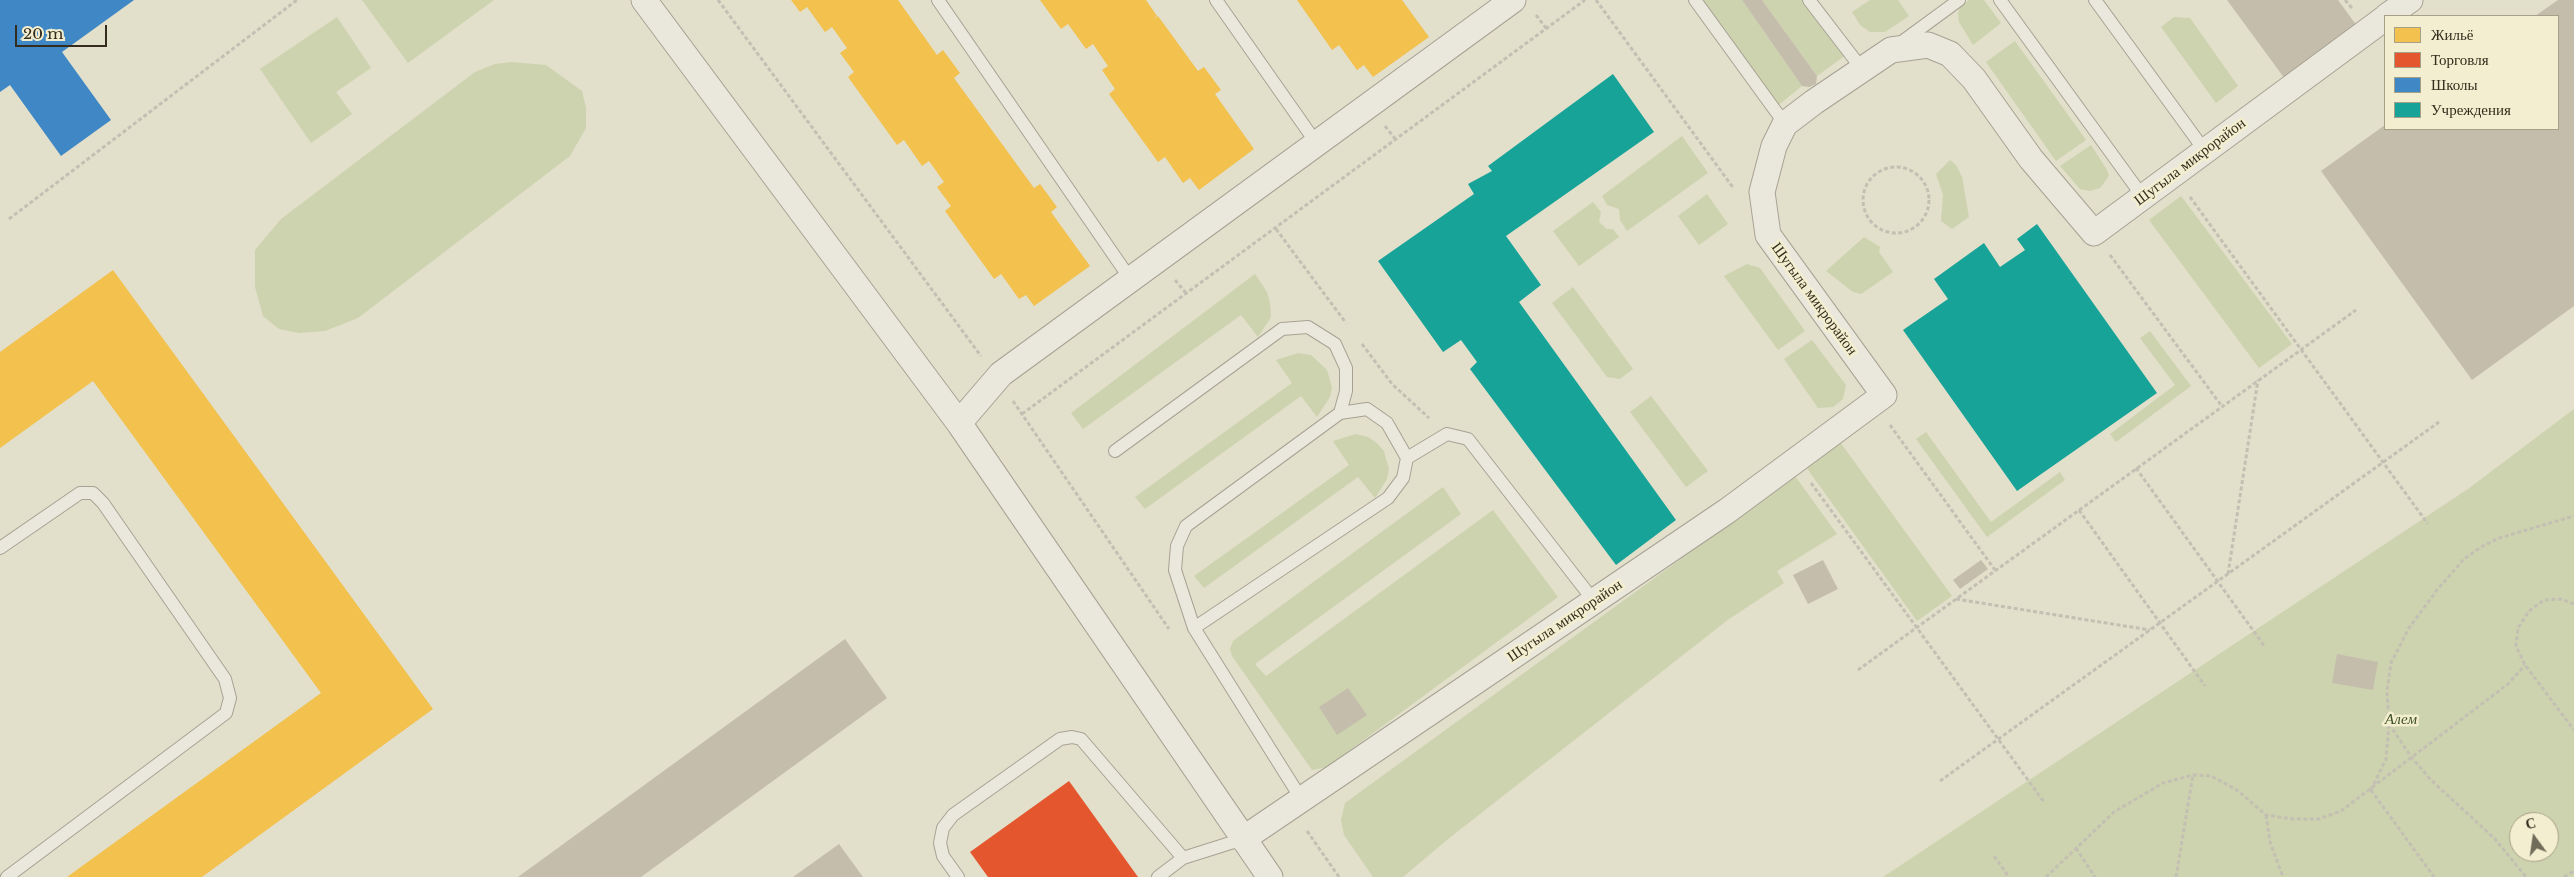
<!DOCTYPE html>
<html>
<head>
<meta charset="utf-8">
<style>
	body { margin:0 }
	#map { position:relative; width:2574px; height:877px; overflow:hidden; background:#e2dfcb; font-family:"Libre Baskerville",serif }
	canvas { display:block }
	.legend { position:absolute; left:2384px; top:15px; width:175px; height:115px; box-sizing:border-box; background:#f3eed0; border:1px solid #a7a088; margin:0; padding:6px 9px; list-style:none; font-size:15px; color:#342c1d }
	.legend li { display:flex; align-items:center; gap:10px; height:25px }
	.legend b { width:25px; border:1px solid #a7a088 }
	.north { position:absolute; left:2509px; top:812px; width:50px; height:50px; box-sizing:border-box; background:#f3eed0; border:1px solid #a7a088; border-radius:50%; rotate:346deg; font-size:14px; font-weight:700; line-height:20px; text-align:center; color:#342c1d }
	.north::after { content:''; display:block; margin:auto; width:18px; height:22px; background:#716b5a; clip-path:polygon(50% 0,100% 100%,50% 72%,0 100%) }
	.scale { position:absolute; left:15px; top:25px; width:92px; height:22px; box-sizing:border-box; border:2px solid #342c1d; border-top:0; padding-left:6px; font-size:15px; line-height:18px; white-space:nowrap; color:#342c1d; -webkit-text-stroke:4px #f3eed0; paint-order:stroke }
</style>
</head>
<body>
<div id="map">
<canvas width="2574" height="877"></canvas>
<ul class="legend">
<li><b style="height:14px;background:#f2c14e"></b>Жильё</li>
<li><b style="height:14px;background:#e4572e"></b>Торговля</li>
<li><b style="height:14px;background:#3f88c5"></b>Школы</li>
<li><b style="height:14px;background:#17a398"></b>Учреждения</li>
</ul>
<div class="north">С</div>
<div class="scale">20 m</div>
</div>
<script>
const g = document.querySelector('canvas').getContext('2d');
g.lineJoin = 'round';
function fillPath(path, color) {
  g.fillStyle = color;
  g.fill(path, 'evenodd');
}
function poly(rows) {
  const path = new Path2D();
  for (const r of rows) {
    if (r.length === 3) {
      path.moveTo(r[0] + r[2], r[1]);
      path.arc(r[0], r[1], r[2], 0, 2 * Math.PI);
      continue;
    }
    path.moveTo(r[0], r[1]);
    for (let i = 2; i < r.length; i += 2) path.lineTo(r[i], r[i + 1]);
  }
  return path;
}
function stroke(path, color, width, dash) {
  g.strokeStyle = color;
  g.lineWidth = width;
  g.lineCap = dash ? 'butt' : 'round';
  g.setLineDash(dash || []);
  g.stroke(path);
}
function write(font, color, halo, rows, align = 'center') {
  g.font = font + ' "Libre Baskerville",serif';
  g.lineWidth = 5;
  g.setLineDash([]);
  g.textBaseline = 'middle';
  g.strokeStyle = halo;
  g.fillStyle = color;
  for (const [text, x, y, turn = 0] of rows) {
    g.save();
    g.translate(x, y);
    g.rotate((+turn || 0) * Math.PI / 180);
    g.textAlign = isNaN(turn) ? turn : align;
    if (halo) g.strokeText(text, 0, 0);
    g.fillText(text, 0, 0);
    g.restore();
  }
}
fillPath(poly([
	[362,0,494,0,408,63],
	[1698,0,1742,0,1802,86,1776,107],
	[1762,0,1806,0,1846,55,1817,76],
	[1870,0,1898,0,1909,16,1885,32,1870,32,1860,25,1852,12],
	[1969,0,1984,0,2001,23,1973,45,1959,22,1958,14,1960,7],
	[337,17,371,68,336,92,352,114,311,143,260,69],
	[2174,17,2190,18,2238,86,2216,103,2161,27],
	[2015,41,2086,140,2056,161,1986,62],
	[511,62,546,65,582,91,586,108,586,128,570,156,358,318,325,331,299,333,279,329,263,316,255,287,255,250,281,219,475,72,495,64],
	[1682,136,1708,173,1627,231,1620,220,1619,209,1607,205,1602,196],
	[2091,145,2107,170,2109,176,2100,188,2090,191,2080,189,2060,166],
	[1950,160,1956,165,1962,177,1969,217,1952,229,1941,221,1943,195,1936,174],
	[1707,194,1728,224,1699,245,1678,216],
	[2181,196,2292,344,2259,368,2149,220],
	[1593,202,1601,212,1599,222,1607,229,1613,229,1619,237,1579,266,1553,231],
	[1864,237,1880,247,1879,252,1893,272,1861,294,1853,292,1826,271],
	[1747,264,1760,268,1805,331,1778,350,1724,276],
	[1255,274,1267,292,1270,303,1271,317,1258,337,1241,315,1083,429,1071,413],
	[1573,287,1633,369,1620,379,1607,377,1552,303],
	[2150,331,2191,386,2116,442,2110,434,2175,385,2140,338],
	[1812,340,1846,385,1843,399,1833,407,1818,408,1784,359],
	[1298,353,1311,355,1327,370,1329,377,1332,387,1330,397,1317,417,1301,396,1145,509,1135,497,1292,383,1276,360],
	[1651,396,1708,471,1686,487,1630,412],
	[2574,409,2574,877,1883,877,2468,489],
	[2519,822,2549,822,2549,852,2519,852],
	[1926,432,1991,522,2060,472,2065,480,1987,537,1916,439],
	[1356,434,1368,437,1377,443,1384,451,1386,459,1389,468,1387,479,1375,498,1358,477,1204,588,1194,576,1349,465,1333,441],
	[1840,442,1952,596,1917,621,1806,467],
	[1795,476,1837,534,1777,571,1784,583,1729,619,1448,839,1403,877,1373,877,1344,835,1341,820,1345,803],
	[1443,487,1461,514,1255,664,1266,676,1493,510,1558,597,1327,767,1312,770,1232,656,1230,649,1233,641]
]), '#cdd3ae');
fillPath(poly([
	[791,0,898,0,937,55,943,50,960,73,954,78,1034,188,1040,184,1057,207,1051,212,1090,266,1034,306,1026,295,1019,299,1001,274,994,279,945,211,951,206,937,187,944,182,929,161,922,166,904,140,897,145,848,77,854,72,840,53,847,48,832,27,825,32,807,7,800,12],
	[1040,0,1146,0,1157,16,1153,20,1158,16,1198,71,1204,67,1221,90,1215,94,1254,149,1199,190,1190,178,1183,183,1165,157,1158,162,1109,94,1115,89,1102,70,1108,66,1093,44,1086,49,1068,24,1061,29],
	[1297,0,1402,0,1429,37,1373,77,1364,65,1357,70,1339,45,1332,50],
	[113,270,433,709,202,877,67,877,321,693,93,381,0,448,0,352]
]), '#f2c14e');
fillPath(poly([
	[1069,781,1138,877,988,877,970,852]
]), '#e4572e');
fillPath(poly([
	[0,0,134,0,62,52,111,120,61,156,10,85,0,92]
]), '#3f88c5');
fillPath(poly([
	[1613,74,1654,132,1506,236,1541,285,1519,302,1676,520,1616,565,1470,369,1477,362,1461,340,1443,352,1378,261,1474,194,1468,184,1492,171,1488,166],
	[2037,224,2157,393,2017,491,1903,330,1948,299,1934,279,1984,243,2000,267,2025,250,2017,239]
]), '#17a398');
fillPath(poly([
	[1742,0,1762,0,1817,76,1816,84,1809,87,1802,86],
	[2227,0,2338,0,2357,26,2285,79],
	[2558,0,2574,0,2574,306,2472,380,2321,171,2385,125,2385,129,2558,129,2558,16,2535,16],
	[1823,560,1838,589,1808,604,1793,575],
	[1981,560,1988,569,1960,589,1953,580],
	[845,639,887,698,641,877,518,877],
	[2337,654,2378,662,2373,690,2332,683],
	[1348,688,1367,715,1337,735,1319,707],
	[839,844,863,877,793,877]
]), '#c5bdac');
const lane = poly([
	[938,0,1131,280],
	[1216,0,1317,144],
	[1695,0,1785,124],
	[1809,0,1862,69],
	[2000,0,2143,197],
	[2095,0,2205,151],
	[1899,44,1959,0],
	[1115,451,1282,329,1308,327,1335,344,1346,368,1346,391,1340,413,1186,526,1177,546,1175,570,1194,628,1302,800],
	[1407,458,1447,434,1468,439,1594,601],
	[0,548,80,493,93,493,103,503,225,679,230,698,226,713,7,877],
	[1194,628,1388,498,1403,478,1407,458,1387,423,1367,409,1340,413],
	[958,877,943,856,940,843,943,828,953,815,1060,739,1072,737,1081,739,1183,858],
	[1158,877,1183,858,1243,839]
]);
const street = poly([
	[644,0,959,423,1270,877],
	[2387,16,2410,0],
	[959,423,1001,374,1513,0],
	[1243,839,1727,511,1884,395,1768,235,1762,192,1774,146,1785,124,1814,102,1891,50,1928,45,1950,54,1974,79,2031,159,2094,233,2385,18]
]);
stroke(lane, '#a7a294', 14);
stroke(street, '#a7a294', 27);
stroke(poly([
	[718,0,981,356],
	[1596,0,1734,189],
	[2345,0,2352,8],
	[1536,15,1546,28],
	[1385,126,1396,140],
	[1896,200,33],
	[2190,197,2428,524],
	[9,219,297,0],
	[1276,229,1346,323],
	[2110,255,2221,405],
	[1175,280,1186,293],
	[1362,344,1392,384,1429,418],
	[1013,401,1169,629],
	[1022,414,1585,0],
	[1890,425,1995,570],
	[2136,468,2265,647],
	[1811,483,2044,802],
	[2079,510,2205,686],
	[2228,574,2258,380],
	[1956,599,2150,630],
	[2574,604,2561,599,2544,600,2529,611,2518,628,2516,646,2525,665,2574,730],
	[1858,670,2356,310],
	[2389,724,2412,758,2431,780,2495,839,2526,877],
	[1940,781,2439,422],
	[2371,790,2386,759,2389,724,2387,691,2391,663,2409,628,2437,590,2464,559,2481,547,2499,538,2574,516],
	[2371,790,2434,877],
	[2266,815,2270,842,2283,877],
	[1307,831,1339,877],
	[2076,848,2095,877],
	[1994,856,2009,877],
	[2046,877,2114,812,2163,783,2193,775,2211,776,2237,790,2266,815,2293,819,2319,819,2341,811,2508,684,2525,665],
	[2176,877,2193,775],
	[2564,877,2574,871]
]), '#c3c0b3', 3, [4, 2.5]);
stroke(lane, '#eae8dc', 12);
stroke(street, '#eae8dc', 25);
write('15px', '#342c1d', '#f3eed0', [
	["Шугыла микрорайон",2190,162,-37],
	["Шугыла микрорайон",1814,299,54],
	["Шугыла микрорайон",1565,621,-34]
]);
write('italic 15px', '#3f5025', '#f3eed0', [
	["Алем",2401,720]
]);
</script>
</body>
</html>
